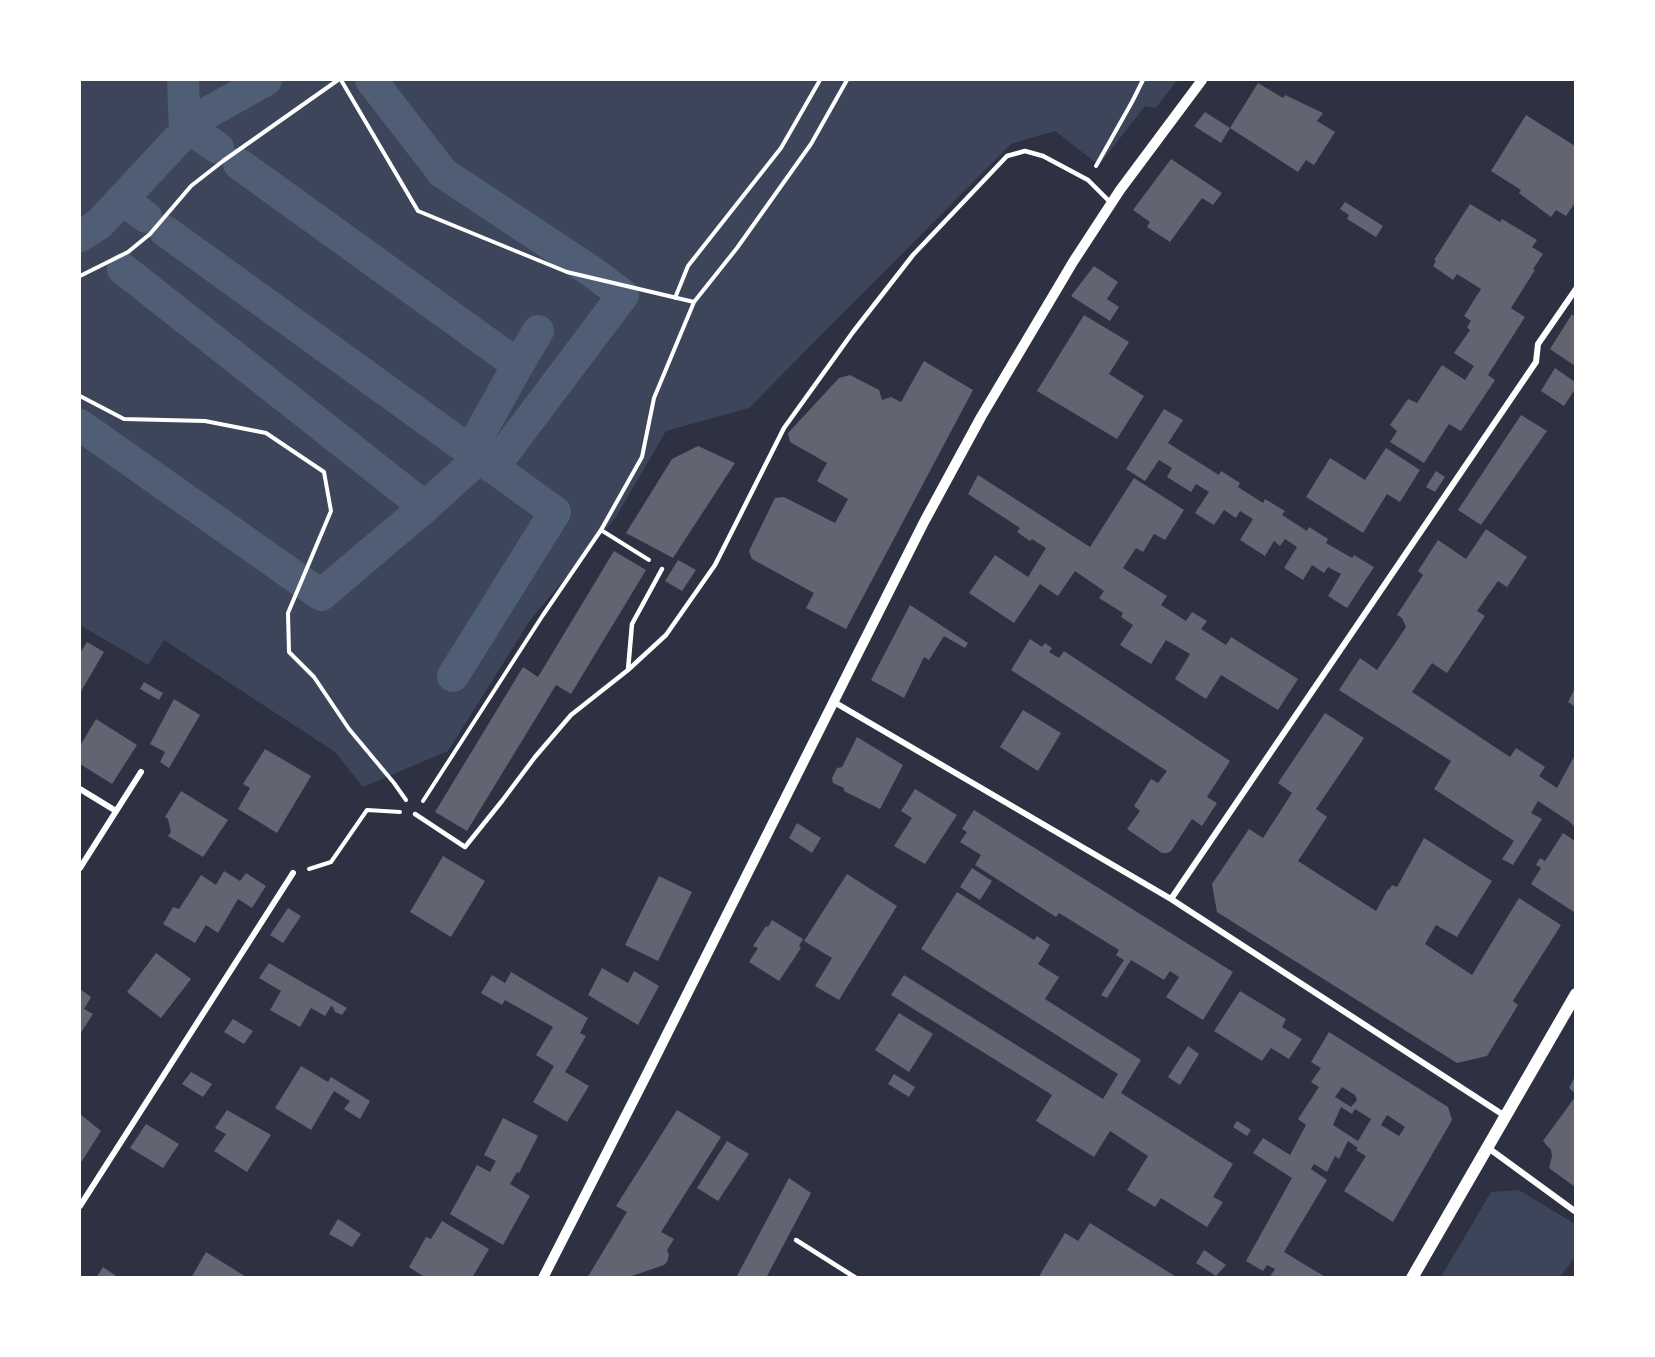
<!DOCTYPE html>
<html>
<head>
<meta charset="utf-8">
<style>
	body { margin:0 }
	#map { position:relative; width:1655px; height:1357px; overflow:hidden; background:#2d3142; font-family:Barlow,sans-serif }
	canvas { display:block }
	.frame { position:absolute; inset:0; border:81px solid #fff; pointer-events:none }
</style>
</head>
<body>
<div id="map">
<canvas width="1655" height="1357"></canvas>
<div class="frame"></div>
</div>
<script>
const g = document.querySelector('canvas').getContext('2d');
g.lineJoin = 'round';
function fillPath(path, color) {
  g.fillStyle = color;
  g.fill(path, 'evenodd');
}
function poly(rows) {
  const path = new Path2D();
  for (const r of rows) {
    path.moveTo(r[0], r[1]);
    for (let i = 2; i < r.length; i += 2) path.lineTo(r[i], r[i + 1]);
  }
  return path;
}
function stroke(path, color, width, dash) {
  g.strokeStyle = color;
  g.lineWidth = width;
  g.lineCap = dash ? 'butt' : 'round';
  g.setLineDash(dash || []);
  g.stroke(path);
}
fillPath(poly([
	[80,80,1177,80,1156,108,1145,106,1099,165,1055,131,1011,144,749,408,666,431,616,517,531,619,448,751,363,787,335,752,164,640,148,665,80,625],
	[1519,1190,1575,1224,1575,1257,1560,1277,1441,1277,1491,1192]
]), '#3c4559');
stroke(poly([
	[183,80,185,132],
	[371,80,443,173,591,271,623,295,493,468],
	[189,128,218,148],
	[239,164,518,365,470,451],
	[122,199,146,217],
	[165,231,555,512,453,676],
	[80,236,99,224,198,118,266,80],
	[123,269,425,507],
	[518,365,538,331],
	[80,425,321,595,425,507,479,458]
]), '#4f5d75', 32);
fillPath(poly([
	[1258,83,1283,98,1285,95,1323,113,1317,121,1335,132,1314,165,1306,160,1298,172,1230,128,1221,143,1194,126,1205,112,1230,128],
	[1526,115,1575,146,1575,205,1574,204,1566,216,1556,210,1551,217,1519,193,1521,190,1491,171],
	[1171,159,1222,193,1213,205,1202,198,1170,242,1147,227,1150,222,1133,210],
	[1345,202,1383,226,1376,237,1347,219,1349,215,1340,209],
	[1470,204,1500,222,1502,219,1537,240,1532,247,1543,254,1533,269,1535,270,1511,308,1525,317,1488,375,1495,380,1461,431,1449,424,1424,463,1390,442,1397,431,1390,425,1408,399,1417,403,1442,365,1465,380,1474,366,1454,353,1470,330,1467,327,1471,321,1464,316,1481,289,1457,274,1453,280,1433,266,1436,261,1434,260],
	[1094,266,1118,282,1107,299,1119,307,1110,321,1071,296],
	[1572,314,1575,317,1575,366,1550,349],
	[1084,315,1129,342,1109,374,1144,396,1117,439,1037,391],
	[924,361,973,390,846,629,806,608,814,593,752,559,749,551,775,498,784,497,835,523,848,499,817,481,827,463,790,442,788,433,839,378,850,375,879,390,882,400,891,397,901,402],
	[1555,368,1575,382,1575,389,1564,406,1541,391],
	[1164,409,1183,420,1168,443,1219,475,1221,471,1240,483,1238,487,1263,503,1265,499,1285,511,1282,515,1307,531,1309,527,1328,539,1326,543,1352,558,1354,555,1374,567,1347,608,1328,596,1341,574,1328,567,1324,573,1312,565,1303,580,1284,568,1297,547,1285,539,1280,546,1274,541,1265,556,1240,540,1253,519,1240,511,1236,518,1224,510,1214,525,1195,513,1209,492,1196,484,1191,492,1167,477,1172,468,1159,460,1145,481,1126,469],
	[1521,415,1547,431,1481,525,1458,510],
	[698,446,735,463,673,558,626,533,672,459],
	[1386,448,1420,470,1400,502,1387,494,1363,533,1306,497,1330,458,1365,480],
	[1436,471,1445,477,1435,492,1426,487],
	[978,475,1090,547,1134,478,1184,510,1165,540,1154,534,1143,552,1136,548,1123,568,1167,596,1161,605,1186,621,1192,612,1207,621,1201,629,1226,645,1231,637,1298,679,1278,710,1221,675,1206,699,1175,679,1190,654,1166,640,1151,664,1120,645,1133,625,1121,617,1123,613,1099,598,1104,591,1075,571,1058,596,1040,584,1014,623,969,593,995,555,1028,577,1046,548,1032,539,1030,541,1017,532,1020,528,968,494],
	[1486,529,1527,557,1507,587,1498,581,1477,611,1485,616,1447,673,1432,663,1412,692,1510,757,1516,748,1545,767,1539,776,1557,788,1575,755,1575,828,1570,822,1538,801,1531,813,1542,819,1513,865,1502,859,1514,841,1434,789,1451,761,1339,690,1360,658,1377,670,1406,627,1402,618,1397,615,1423,575,1418,571,1438,540,1466,559],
	[614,551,646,570,571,694,556,685,467,831,435,812,523,667,538,677],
	[678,560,696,570,682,591,665,581],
	[910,605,968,643,965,648,944,636,929,660,924,657,904,698,871,680],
	[1030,639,1042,647,1045,643,1052,648,1049,652,1059,658,1064,651,1230,761,1207,797,1217,803,1202,826,1192,819,1171,851,1167,853,1162,853,1127,829,1140,811,1134,806,1151,779,1158,783,1167,771,1011,670],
	[87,642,104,652,80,693,80,653],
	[144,682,163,693,159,700,140,689],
	[1575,688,1575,707,1568,702],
	[174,699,200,715,169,768,160,762,165,752,150,744],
	[1023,710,1061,733,1038,771,1000,747],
	[1325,713,1364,738,1316,809,1327,817,1298,861,1376,911,1388,889,1389,890,1392,885,1397,887,1424,838,1492,881,1457,937,1436,925,1425,944,1472,975,1519,898,1561,925,1513,1001,1518,1005,1487,1056,1457,1063,1217,912,1212,884,1249,829,1263,838,1292,793,1278,783],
	[96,719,137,745,112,784,80,764,80,746],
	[857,737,903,765,880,809,844,791,844,788,833,783,832,778,837,768,842,767],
	[265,749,311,776,277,833,238,809,250,788,243,784],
	[915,789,957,815,925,864,894,846,912,818,901,811],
	[181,791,228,820,203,857,168,836,171,832,168,819,165,817],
	[974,810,1233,972,1203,1020,1166,997,1179,977,1170,971,1164,980,1131,960,1107,998,1101,995,1124,960,1116,955,1119,950,1059,913,1056,917,975,865,981,855,960,842,967,832,962,829],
	[797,823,821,838,812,853,789,838],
	[1563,833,1575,841,1574,912,1531,884,1541,868,1536,865,1540,858,1545,861],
	[443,856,485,881,451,937,410,912],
	[972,868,992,881,980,900,960,887],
	[224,871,240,881,246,873,266,886,252,908,238,899,218,933,206,925,195,943,163,924,173,907,179,909,201,875,216,885],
	[847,874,897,906,839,1000,815,986,832,958,804,941],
	[659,876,692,892,658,961,625,945],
	[957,892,1034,940,1037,936,1050,945,1038,964,1059,977,1045,999,1141,1060,1121,1093,1233,1164,1213,1197,1223,1202,1207,1227,1161,1198,1155,1207,1127,1190,1148,1156,1110,1131,1094,1157,1036,1121,1052,1095,891,995,904,975,1103,1099,1118,1074,921,949],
	[288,908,301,916,283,943,270,935],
	[772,920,803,939,799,946,801,948,779,981,749,962,758,948,753,946,766,926,768,927],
	[156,953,191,979,161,1018,127,992],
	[269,963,347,1008,342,1015,335,1012,333,1007,331,1006,325,1016,311,1008,300,1027,270,1010,281,991,259,978],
	[602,968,628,983,634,971,659,986,638,1025,588,995],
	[511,972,588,1018,580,1033,586,1036,565,1072,589,1086,567,1122,533,1102,554,1066,536,1055,553,1027,505,1000,502,1005,481,993,492,975,505,983],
	[80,989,91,997,84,1009,93,1014,80,1034],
	[1240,991,1286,1019,1282,1027,1302,1039,1289,1059,1271,1048,1262,1061,1214,1031],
	[899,1013,933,1034,909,1072,875,1050],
	[233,1019,253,1031,244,1044,224,1032],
	[1329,1032,1448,1107,1452,1120,1393,1222,1344,1191,1366,1156,1356,1150,1358,1148,1348,1141,1339,1159,1335,1156,1327,1172,1314,1164,1311,1169,1327,1180,1284,1252,1327,1278,1269,1278,1275,1269,1267,1265,1263,1271,1246,1261,1292,1178,1253,1153,1263,1138,1290,1155,1306,1125,1298,1119,1319,1087,1311,1082,1321,1068,1311,1062],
	[1342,1087,1355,1095,1357,1100,1351,1107,1335,1097],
	[1341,1107,1352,1114,1355,1109,1371,1119,1358,1141,1333,1125],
	[1387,1115,1405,1127,1399,1136,1381,1125],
	[1188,1046,1199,1054,1180,1085,1168,1077],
	[301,1066,328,1082,331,1077,370,1101,360,1119,344,1109,350,1101,334,1091,311,1130,275,1108],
	[191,1072,212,1084,203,1097,182,1084],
	[894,1074,915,1087,909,1097,888,1084],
	[1575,1076,1575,1093,1569,1088],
	[1575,1097,1575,1187,1549,1168,1552,1156,1551,1150,1543,1141],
	[227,1110,271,1135,247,1172,214,1151,226,1134,215,1128],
	[677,1110,721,1137,661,1232,674,1239,667,1250,669,1255,667,1262,664,1265,626,1278,587,1278,627,1212,616,1206],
	[80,1114,101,1131,80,1164],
	[503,1118,538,1136,519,1173,517,1172,510,1184,530,1196,503,1245,450,1214,477,1165,490,1172,496,1161,484,1155],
	[1237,1121,1251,1130,1247,1136,1233,1127],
	[146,1124,179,1144,163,1168,130,1148],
	[727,1141,749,1154,718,1201,697,1188],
	[789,1178,811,1193,766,1278,740,1278,737,1276],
	[338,1219,361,1234,352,1247,329,1234],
	[442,1221,489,1249,472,1278,426,1278,409,1267,426,1237,431,1239],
	[1090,1223,1178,1278,1038,1278,1065,1233,1078,1241],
	[1204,1250,1226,1265,1216,1276,1196,1263],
	[206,1252,248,1278,191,1278],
	[103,1267,119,1278,96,1278]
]), '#626471');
stroke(poly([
	[341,80,418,211,567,272,694,302],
	[1096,166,1132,102,1143,80],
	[80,276,128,252,150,234,191,186,223,161,338,80],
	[675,298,688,266,781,148,820,80],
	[80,396,124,419,205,421,266,433,324,472,331,511,288,613,289,652,314,677,349,729,394,783,406,800],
	[601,530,649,560],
	[423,801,543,615,601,530,642,457,654,398,694,302,737,248,811,144,847,80],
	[309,869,331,862,367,810,400,812]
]), '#fff', 4);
stroke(poly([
	[628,670,632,624,662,569],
	[415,814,465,847,502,801,535,757,571,715,628,670,666,635,715,565,784,428,853,332,913,255,1007,156,1025,151,1043,156,1088,180,1111,203],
	[796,1240,856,1278]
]), '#fff', 4.5);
stroke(poly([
	[834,702,1171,899,1505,1116],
	[80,789,116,811],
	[80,868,141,772],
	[1171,899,1536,362,1538,344,1576,289],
	[1487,1147,1576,1212],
	[80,1206,293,873]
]), '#fff', 6);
stroke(poly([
	[543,1278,648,1072,851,667,924,522,981,417,1073,262,1120,190,1202,80]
]), '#fff', 10);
stroke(poly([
	[1412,1278,1576,994]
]), '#fff', 12);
</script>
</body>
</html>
